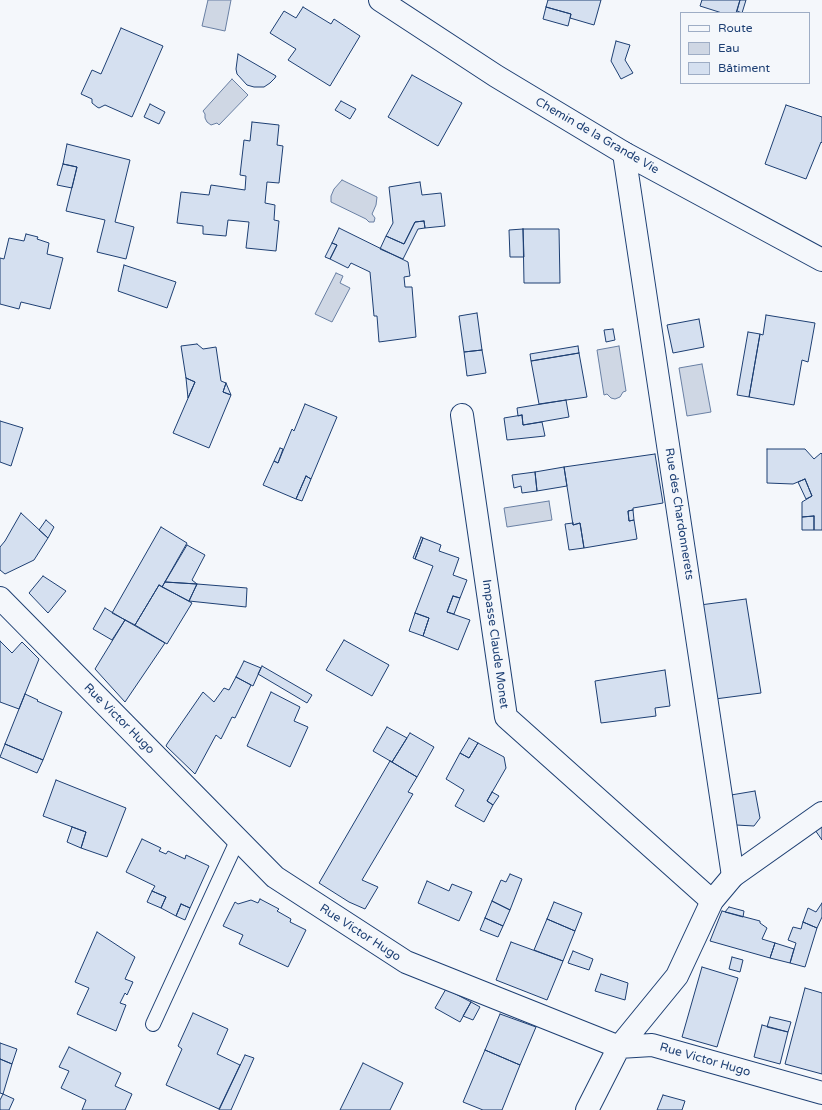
<!DOCTYPE html>
<html>
<head>
<meta charset="utf-8">
<style>
	body { margin:0 }
	#map { position:relative; width:822px; height:1110px; overflow:hidden; background:#f4f7fb; font-family:"Varela Round",sans-serif }
	canvas { display:block }
	.legend { position:absolute; left:680px; top:12px; width:130px; height:72px; box-sizing:border-box; background:#f4f7fb; border:1px solid #9eadc5; margin:0; padding:5px 7px; list-style:none; font-size:12px; color:#1d3f73 }
	.legend li { display:flex; align-items:center; gap:8px; height:20px }
	.legend b { width:20px; border:1px solid #9eadc5 }
</style>
</head>
<body>
<div id="map">
<canvas width="822" height="1110"></canvas>
<ul class="legend">
<li><b style="height:5px;background:#f4f7fb"></b>Route</li>
<li><b style="height:11px;background:#cfd7e4"></b>Eau</li>
<li><b style="height:11px;background:#d5e0f0"></b>Bâtiment</li>
</ul>
</div>
<script>
const g = document.querySelector('canvas').getContext('2d');
g.lineJoin = 'round';
function fillPath(path, color) {
  g.fillStyle = color;
  g.fill(path, 'evenodd');
}
function poly(rows) {
  const path = new Path2D();
  for (const r of rows) {
    path.moveTo(r[0], r[1]);
    for (let i = 2; i < r.length; i += 2) path.lineTo(r[i], r[i + 1]);
  }
  return path;
}
function stroke(path, color, width, dash) {
  g.strokeStyle = color;
  g.lineWidth = width;
  g.lineCap = dash ? 'butt' : 'round';
  g.setLineDash(dash || []);
  g.stroke(path);
}
function write(font, color, halo, rows, align = 'center') {
  g.font = font + ' "Varela Round",sans-serif';
  g.lineWidth = 3;
  g.setLineDash([]);
  g.textBaseline = 'middle';
  g.strokeStyle = halo;
  g.fillStyle = color;
  for (const [text, x, y, turn = 0] of rows) {
    g.save();
    g.translate(x, y);
    g.rotate((+turn || 0) * Math.PI / 180);
    g.textAlign = isNaN(turn) ? turn : align;
    if (halo) g.strokeText(text, 0, 0);
    g.fillText(text, 0, 0);
    g.restore();
  }
}
const water = poly([
	[208,0,231,0,225,31,202,26,208,0],
	[232,79,248,95,219,125,217,123,211,125,207,122,205,118,205,114,203,111,232,79],
	[342,180,377,197,376,205,372,214,375,218,374,222,369,222,366,219,331,202,331,196,334,189,342,180],
	[336,273,343,276,340,283,350,288,332,322,315,314,336,273],
	[619,346,626,391,623,392,620,397,615,399,611,398,607,394,604,395,597,350,619,346],
	[702,364,711,412,687,416,679,368,702,364],
	[549,501,552,520,507,527,504,508,549,501]
]);
fillPath(water, '#cfd7e4');
stroke(water, '#687fa3', 1);
const building = poly([
	[548,0,601,0,594,25,570,18,571,14,546,7,548,0],
	[702,0,740,0,736,13,722,13,700,6,702,0],
	[740,0,746,0,742,13,737,11,740,0],
	[303,7,331,24,334,19,360,36,330,86,288,60,296,49,270,33,284,11,296,18,303,7],
	[546,7,571,14,568,26,543,19,546,7],
	[121,28,163,46,132,117,105,105,99,108,97,107,92,103,92,99,81,94,92,70,101,74,121,28],
	[616,41,630,45,625,60,633,73,621,79,611,61,616,41],
	[238,54,276,76,275,78,270,83,264,87,254,87,247,85,237,74,236,69,238,54],
	[412,75,462,103,438,146,388,117,412,75],
	[341,101,356,109,350,119,335,110,341,101],
	[150,104,165,112,159,124,144,117,150,104],
	[786,105,822,117,822,143,821,142,806,179,765,164,786,105],
	[252,122,279,125,277,145,283,146,279,183,267,182,265,203,275,205,274,220,279,221,276,251,246,248,249,222,228,220,226,236,203,234,203,226,177,223,181,192,209,195,211,185,245,190,246,176,240,175,244,140,250,141,252,122],
	[67,144,130,160,115,222,134,227,126,259,97,252,105,220,66,211,77,167,63,164,67,144],
	[63,164,77,167,72,188,57,185,63,164],
	[420,182,422,195,441,193,445,226,425,228,424,221,415,222,404,244,386,236,393,223,389,187,420,182],
	[424,221,425,228,418,229,403,259,380,249,386,236,404,244,415,222,424,221],
	[339,228,408,262,410,276,404,277,405,287,412,287,416,337,379,342,377,316,374,316,370,272,351,263,348,268,330,259,337,245,332,243,339,228],
	[523,229,524,257,510,257,509,230,523,229],
	[523,229,559,229,560,283,524,283,523,229],
	[26,234,38,237,37,239,49,243,47,254,63,258,50,309,21,302,19,309,0,304,0,258,4,259,9,238,24,241,26,234],
	[332,243,337,245,330,259,325,257,332,243],
	[124,265,176,282,167,308,118,291,124,265],
	[477,313,482,350,464,352,459,316,477,313],
	[766,315,815,323,808,362,802,360,794,405,749,397,760,334,763,335,766,315],
	[699,319,704,347,673,353,667,325,699,319],
	[613,329,615,340,606,342,604,330,613,329],
	[748,332,760,334,749,397,737,395,748,332],
	[197,344,203,349,216,347,221,381,226,383,223,392,231,395,209,448,173,433,195,382,186,378,181,346,197,344],
	[578,346,579,353,531,361,530,354,578,346],
	[482,350,486,373,467,376,464,352,482,350],
	[579,353,587,397,539,404,531,361,579,353],
	[186,378,195,382,188,398,186,378],
	[226,383,231,395,223,392,226,383],
	[566,400,569,417,523,425,522,415,518,416,517,408,566,400],
	[305,404,337,417,311,479,306,476,296,499,263,485,274,461,278,463,292,429,294,431,305,404],
	[522,415,523,425,542,422,545,436,507,440,504,418,522,415],
	[0,421,23,428,11,466,0,462,0,421],
	[280,448,283,449,278,463,274,461,280,448],
	[767,449,805,449,814,459,821,453,822,454,822,530,814,530,814,516,802,517,802,502,812,496,805,479,793,484,767,483,767,449],
	[655,454,663,503,633,508,633,510,628,511,629,521,634,520,637,539,584,548,580,523,573,525,564,467,655,454],
	[564,467,567,486,537,491,535,472,564,467],
	[535,472,537,491,522,493,521,486,514,488,512,475,535,472],
	[306,476,311,479,302,501,296,499,306,476],
	[805,479,812,496,806,499,798,482,805,479],
	[633,510,634,520,629,521,628,511,633,510],
	[21,513,48,538,34,560,5,574,0,570,0,547,5,541,21,513],
	[814,516,814,530,802,530,802,517,814,516],
	[46,520,54,527,48,538,39,530,46,520],
	[573,523,573,525,580,523,584,548,569,550,565,524,573,523],
	[161,527,187,543,162,587,159,585,135,625,112,613,161,527],
	[421,537,423,538,415,559,413,558,421,537],
	[423,538,441,545,439,551,459,558,453,575,467,580,460,598,453,596,447,612,470,620,458,650,423,636,429,618,415,613,433,566,415,559,423,538],
	[187,545,205,555,192,580,197,584,165,582,187,545],
	[43,576,66,591,48,613,29,593,43,576],
	[165,582,197,584,189,601,162,587,165,582],
	[197,584,247,588,246,607,189,601,197,584],
	[159,585,192,603,167,644,135,625,159,585],
	[453,596,460,598,454,614,447,612,453,596],
	[746,599,761,693,715,699,700,605,746,599],
	[105,608,125,620,112,640,93,629,105,608],
	[415,613,429,618,423,636,409,631,415,613],
	[125,620,165,643,125,702,95,669,125,620],
	[344,640,389,665,372,696,326,670,344,640],
	[0,641,12,653,22,642,39,659,19,709,0,702,0,641],
	[244,661,261,668,253,686,236,677,244,661],
	[262,666,312,695,307,703,258,674,262,666],
	[665,670,670,706,655,708,656,716,601,723,595,681,665,670],
	[236,677,251,685,235,718,232,717,221,739,216,735,195,774,166,746,167,744,203,692,214,702,224,688,229,690,236,677],
	[271,692,300,707,294,721,308,727,290,767,247,746,271,692],
	[25,694,38,700,37,701,62,712,43,760,5,744,25,694],
	[387,727,407,738,392,762,373,751,387,727],
	[410,733,434,747,417,777,392,762,410,733],
	[469,738,478,743,469,758,460,753,469,738],
	[478,743,504,757,506,768,487,801,493,805,484,822,455,806,464,790,446,779,460,753,469,758,478,743],
	[5,744,43,760,37,773,0,757,5,744],
	[390,761,417,777,408,792,413,794,362,880,378,887,365,909,349,902,319,883,390,761],
	[56,780,126,808,107,857,81,848,86,832,43,816,56,780],
	[755,791,760,818,754,826,736,825,731,795,755,791],
	[492,792,499,796,493,805,487,801,492,792],
	[822,826,822,840,815,830,822,826],
	[72,827,86,832,81,848,67,842,72,827],
	[142,839,161,848,159,851,166,854,168,851,185,859,186,855,209,866,190,908,181,904,176,916,161,908,166,897,152,891,155,886,126,872,142,839],
	[510,874,522,879,510,910,492,901,501,880,506,882,510,874],
	[427,881,449,891,452,884,472,892,459,921,418,903,427,881],
	[152,891,166,897,161,908,147,902,152,891],
	[260,899,279,909,277,911,291,919,290,922,306,930,288,967,239,944,243,935,223,926,235,902,238,904,251,900,258,903,260,899],
	[492,901,510,910,503,926,485,918,492,901],
	[554,902,582,913,575,931,547,919,554,902],
	[822,903,822,917,817,928,803,922,808,908,816,912,822,903],
	[181,904,190,908,185,920,176,916,181,904],
	[729,907,744,911,743,917,725,912,729,907],
	[722,911,760,921,760,923,767,928,762,939,775,943,770,958,710,941,722,911],
	[485,918,503,926,498,937,480,930,485,918],
	[547,919,575,931,563,961,534,950,547,919],
	[803,922,817,928,805,967,790,963,796,943,788,940,793,927,801,929,803,922],
	[97,932,135,957,125,979,133,982,127,995,125,993,120,1003,126,1005,116,1031,77,1014,89,988,75,982,97,932],
	[511,942,563,961,547,1000,496,980,511,942],
	[775,943,794,949,790,963,770,958,775,943],
	[573,951,593,959,589,970,568,963,573,951],
	[732,957,743,960,740,972,729,969,732,957],
	[702,967,738,978,717,1047,682,1037,702,967],
	[601,974,628,983,625,1000,595,991,601,974],
	[805,988,822,993,822,1074,785,1064,805,988],
	[446,989,471,1002,460,1022,435,1008,446,989],
	[471,1002,480,1007,473,1020,463,1016,471,1002],
	[193,1013,228,1029,217,1054,240,1065,219,1109,166,1085,182,1049,178,1046,193,1013],
	[500,1014,536,1027,520,1065,485,1050,500,1014],
	[770,1017,791,1022,788,1032,767,1027,770,1017],
	[762,1025,788,1032,780,1064,754,1057,762,1025],
	[0,1043,17,1049,12,1064,0,1059,0,1043],
	[69,1047,121,1073,115,1086,132,1094,125,1110,82,1110,86,1100,61,1088,69,1071,59,1067,69,1047],
	[485,1050,520,1065,502,1110,483,1110,463,1102,485,1050],
	[245,1055,254,1058,231,1110,219,1110,245,1055],
	[0,1059,12,1064,3,1094,0,1093,0,1059],
	[363,1063,403,1083,390,1110,340,1110,363,1063],
	[3,1094,14,1099,9,1110,0,1110,0,1100,3,1094],
	[663,1095,685,1101,682,1110,657,1110,663,1095]
]);
fillPath(building, '#d5e0f0');
stroke(building, '#1d3f73', 1);
const lane = poly([
	[153,1024,238,839]
]);
const street = poly([
	[624,153,733,876],
	[462,415,506,717,712,901],
	[0,598,275,877,406,962,619,1047]
]);
const secondary = poly([
	[380,0,496,76,624,153,822,260],
	[619,1047,652,1045,822,1093],
	[587,1110,619,1047,677,976,712,901,733,876,822,813]
]);
stroke(lane, '#1d3f73', 16);
stroke(street, '#1d3f73', 24);
stroke(secondary, '#1d3f73', 24);
stroke(lane, '#f4f7fb', 14);
stroke(street, '#f4f7fb', 22);
stroke(secondary, '#f4f7fb', 22);
write('12px', '#1d3f73', '#f4f7fb', [
	["Chemin de la Grande Vie",597,136,30],
	["Rue des Chardonnerets",679,514,81],
	["Impasse Claude Monet",495,644,82],
	["Rue Victor Hugo",119,719,45],
	["Rue Victor Hugo",360,933,33],
	["Rue Victor Hugo",705,1060,16]
]);
</script>
</body>
</html>
